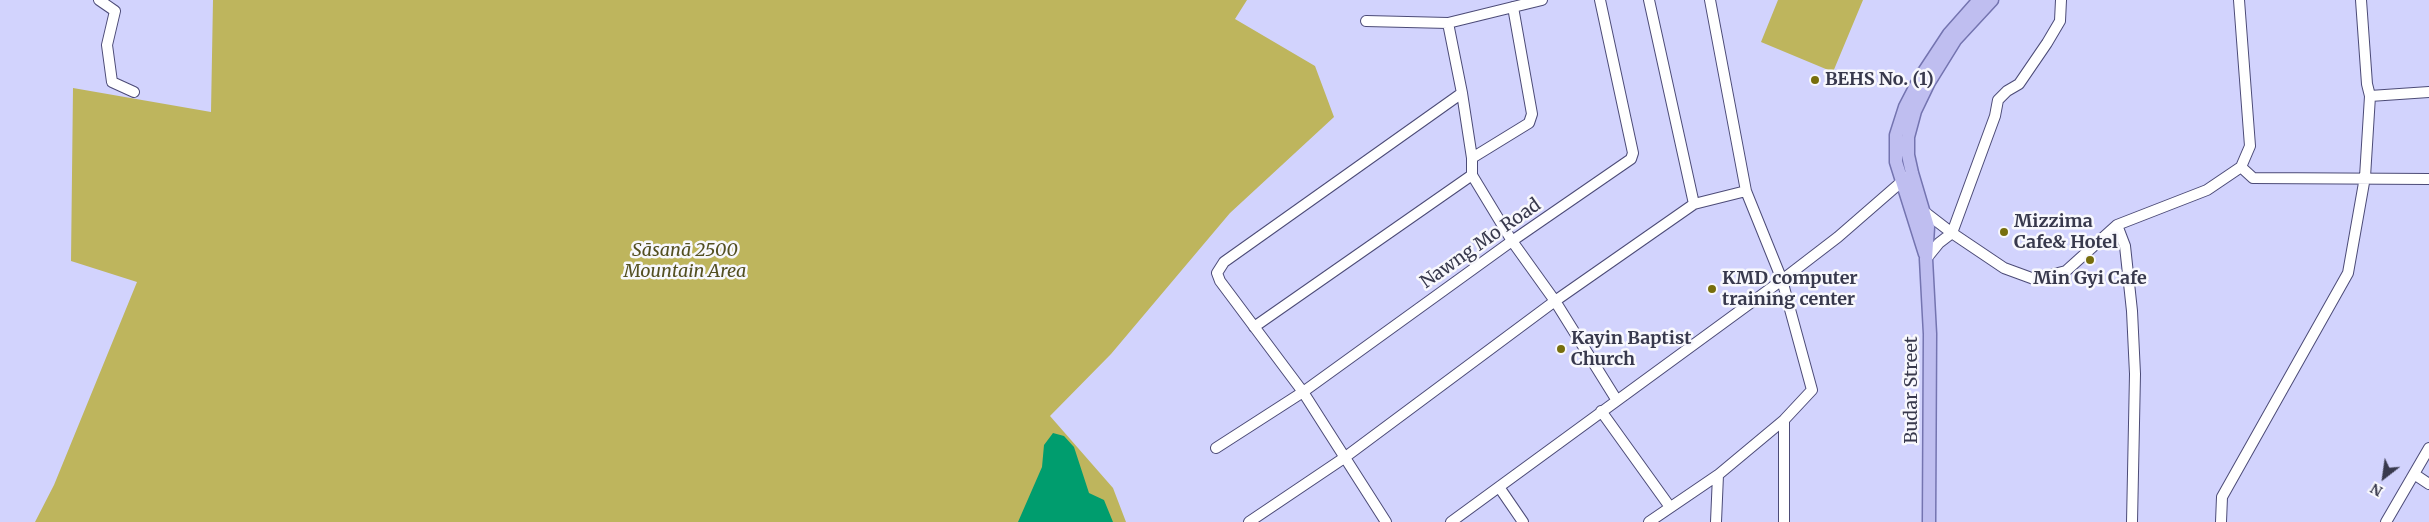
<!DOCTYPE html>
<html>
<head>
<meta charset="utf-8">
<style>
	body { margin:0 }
	#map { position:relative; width:2429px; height:522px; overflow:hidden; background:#d2d3fd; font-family:Merriweather,serif }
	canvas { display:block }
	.north { position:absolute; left:2359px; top:452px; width:50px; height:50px; -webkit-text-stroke:4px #f8f8fd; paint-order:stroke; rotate:210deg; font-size:14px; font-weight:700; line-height:20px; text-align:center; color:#38394d }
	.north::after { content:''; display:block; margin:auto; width:18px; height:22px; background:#38394d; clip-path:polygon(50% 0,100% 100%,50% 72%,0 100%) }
</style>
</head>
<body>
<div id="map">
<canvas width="2429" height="522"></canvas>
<div class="north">N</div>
</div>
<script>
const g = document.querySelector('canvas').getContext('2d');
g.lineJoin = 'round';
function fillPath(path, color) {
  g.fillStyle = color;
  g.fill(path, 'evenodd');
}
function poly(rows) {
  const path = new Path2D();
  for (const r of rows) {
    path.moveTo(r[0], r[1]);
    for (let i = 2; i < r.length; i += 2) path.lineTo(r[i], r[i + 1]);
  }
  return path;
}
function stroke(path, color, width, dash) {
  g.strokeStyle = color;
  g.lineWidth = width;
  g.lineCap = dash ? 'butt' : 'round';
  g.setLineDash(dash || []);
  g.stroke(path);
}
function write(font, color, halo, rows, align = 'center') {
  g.font = font + ' Merriweather,serif';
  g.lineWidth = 5;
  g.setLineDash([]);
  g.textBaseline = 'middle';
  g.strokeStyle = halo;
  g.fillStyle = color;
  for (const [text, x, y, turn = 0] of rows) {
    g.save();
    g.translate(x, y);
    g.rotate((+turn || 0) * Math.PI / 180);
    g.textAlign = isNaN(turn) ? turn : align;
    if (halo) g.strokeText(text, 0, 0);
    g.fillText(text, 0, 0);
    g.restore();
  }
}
fillPath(poly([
	[213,0,1247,0,1235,19,1315,66,1334,117,1230,213,1111,354,1050,416,1113,488,1126,522,35,522,54,485,137,282,71,261,73,88,211,112],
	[1778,0,1863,0,1833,72,1761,42]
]), '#beb55d');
fillPath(poly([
	[1053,433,1064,436,1074,447,1089,493,1104,500,1113,522,1018,522,1042,467,1044,445]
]), '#009d6e');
const minor = poly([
	[99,0,115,11,107,45,112,82,134,92],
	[2061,0,2060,21,2047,43,2019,84,2007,91,1998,100,1995,116,1952,233,2004,268,2034,279,2066,271,2117,225,2207,190,2241,167,2250,146,2239,0],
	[1366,21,1448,23,1542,0],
	[1448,23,1462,93,1472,158,1472,175,1512,241,1555,301,1616,399],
	[2370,96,2429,92],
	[1472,158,1529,123,1532,114,1513,7],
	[2241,167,2253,178,2429,179],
	[1694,204,1746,191],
	[1926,213,1952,233,1939,243,1926,259],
	[2117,225,2125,246,2132,311,2135,374,2132,522],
	[1254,327,1472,175],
	[1601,411,1670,507],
	[1216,448,1303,392,1512,241,1631,159,1633,153,1600,0],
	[2414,474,2429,484],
	[1499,487,1523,522],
	[1249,522,1344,458,1555,301,1694,204,1649,0],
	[1386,522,1303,392,1220,281,1217,273,1224,262,1462,93],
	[1451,522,1782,280,1838,237,1907,177],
	[1649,522,1718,475,1784,420,1812,390,1782,280,1746,191,1710,0],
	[1716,522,1718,475],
	[1784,522,1784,420],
	[2221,522,2222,497,2348,273,2365,177,2370,96,2367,84,2361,0],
	[2386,522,2429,448]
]);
const major = poly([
	[1925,254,1896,162,1896,135,1905,107,1920,78,1949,34,1979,0],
	[1929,522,1930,334,1926,259,1928,227,1912,173,1908,155,1908,137,1915,111,1929,82,1955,40,1992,0]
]);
stroke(minor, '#4c4b77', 12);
stroke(major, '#7474b0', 15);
stroke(minor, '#fff', 10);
stroke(major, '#bfbef0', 12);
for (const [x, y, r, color] of [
	[1815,80,5,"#776e0d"],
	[2004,232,5,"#776e0d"],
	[2090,260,5,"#776e0d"],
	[1712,289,5,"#776e0d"],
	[1561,349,5,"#776e0d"]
]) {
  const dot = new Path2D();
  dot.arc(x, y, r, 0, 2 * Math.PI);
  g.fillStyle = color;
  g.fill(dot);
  stroke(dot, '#f8f8fd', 2);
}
write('bold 18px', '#38394d', '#f8f8fd', [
	["BEHS No. (1)",1825,80],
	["Mizzima",2014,222],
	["Cafe& Hotel",2014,243],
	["KMD computer",1722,279],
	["training center",1722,300],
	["Min Gyi Cafe",2090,279,"center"],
	["Kayin Baptist",1571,339],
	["Church",1571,360]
], 'left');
write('18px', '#38394d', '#f8f8fd', [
	["Nawng Mo Road",1481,244,-35],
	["Budar Street",1912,390,-90]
]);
write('italic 18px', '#534f21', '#f8f8fd', [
	["Sāsanā 2500",685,251],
	["Mountain Area",685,272]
]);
</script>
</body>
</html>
